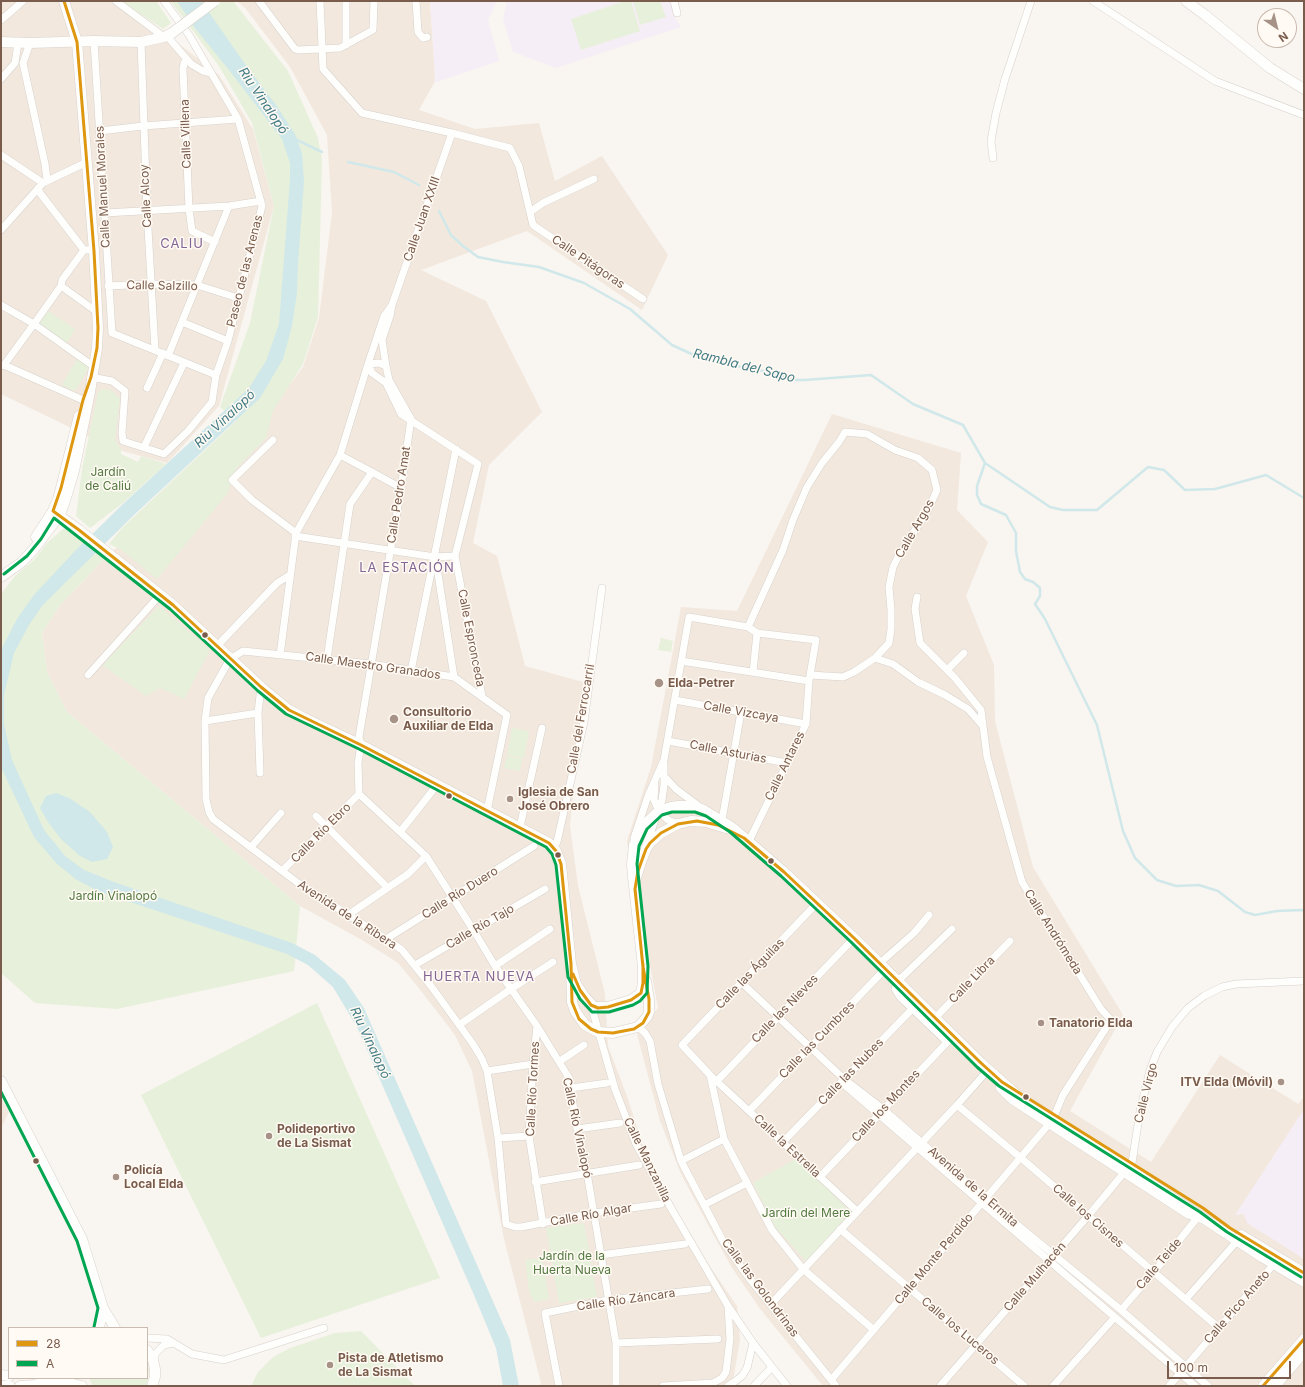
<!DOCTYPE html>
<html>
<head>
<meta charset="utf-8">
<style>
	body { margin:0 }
	#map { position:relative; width:1305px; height:1387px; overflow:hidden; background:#f9f5f0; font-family:Inter,sans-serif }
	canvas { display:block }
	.frame { position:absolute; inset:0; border:2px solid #7a5c4d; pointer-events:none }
	.legend { position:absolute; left:8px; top:1327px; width:140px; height:52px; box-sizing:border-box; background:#fffaf3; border:1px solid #cabbb1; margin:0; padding:5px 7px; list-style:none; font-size:12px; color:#7a5c4d }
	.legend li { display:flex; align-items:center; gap:8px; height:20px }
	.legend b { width:20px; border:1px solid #cabbb1 }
	.north { position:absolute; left:1257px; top:8px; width:40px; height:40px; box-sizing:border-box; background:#fffaf3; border:1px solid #cabbb1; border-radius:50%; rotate:145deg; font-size:11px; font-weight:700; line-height:16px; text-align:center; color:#7a5c4d }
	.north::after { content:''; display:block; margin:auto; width:14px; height:18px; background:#a69286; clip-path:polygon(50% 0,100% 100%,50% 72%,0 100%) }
	.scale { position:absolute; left:1167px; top:1361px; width:124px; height:18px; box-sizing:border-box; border:2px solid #7a5c4d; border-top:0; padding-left:5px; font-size:12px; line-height:14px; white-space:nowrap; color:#7a5c4d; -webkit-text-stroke:3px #fffaf3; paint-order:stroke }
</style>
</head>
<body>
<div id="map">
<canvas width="1305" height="1387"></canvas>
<div class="frame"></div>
<ul class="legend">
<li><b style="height:5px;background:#de970f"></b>28</li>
<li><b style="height:5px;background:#00a651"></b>A</li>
</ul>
<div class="north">N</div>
<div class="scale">100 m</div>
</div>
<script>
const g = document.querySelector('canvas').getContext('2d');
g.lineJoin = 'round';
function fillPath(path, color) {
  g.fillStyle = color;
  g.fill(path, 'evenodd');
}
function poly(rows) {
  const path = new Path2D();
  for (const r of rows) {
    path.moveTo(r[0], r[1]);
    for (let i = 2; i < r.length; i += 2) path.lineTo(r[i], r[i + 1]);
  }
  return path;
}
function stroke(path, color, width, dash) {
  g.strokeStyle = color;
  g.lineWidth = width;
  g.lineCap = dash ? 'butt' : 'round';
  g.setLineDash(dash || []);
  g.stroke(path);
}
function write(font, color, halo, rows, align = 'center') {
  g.font = font + ' Inter,sans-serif';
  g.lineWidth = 3;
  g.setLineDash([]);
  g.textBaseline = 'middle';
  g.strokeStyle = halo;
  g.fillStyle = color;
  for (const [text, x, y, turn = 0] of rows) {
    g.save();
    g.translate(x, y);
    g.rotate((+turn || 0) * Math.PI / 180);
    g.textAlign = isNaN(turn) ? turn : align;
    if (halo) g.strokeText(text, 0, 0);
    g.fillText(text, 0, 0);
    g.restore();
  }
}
fillPath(poly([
	[1,1,121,1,161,30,219,75,253,129,274,206,219,406,167,463,115,449,1,394],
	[237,1,430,1,435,76,434,83,419,110,475,129,539,123,555,181,602,156,668,255,642,310,527,231,421,270,486,301,542,412,489,465,473,543,497,556,525,666,583,682,570,826,578,886,605,994,608,1046,628,1099,643,1146,673,1205,711,1268,737,1306,740,1340,732,1386,540,1386,541,1383,504,1239,472,1071,455,1035,418,987,398,963,362,940,300,906,67,712,47,672,42,633,60,605,104,559,272,408,303,367,319,318,332,213,327,135,290,67,246,9],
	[832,414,961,453,957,510,988,542,966,596,994,665,995,721,1033,867,1123,1015,1070,1111,1151,1162,1220,1055,1298,1104,1304,1097,1304,1386,823,1386,761,1310,732,1268,707,1223,681,1174,660,1121,637,1034,658,1008,627,841,651,767,672,656,681,607,737,611],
	[1,1097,9,1112,1,1128]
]), '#f2e8de');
fillPath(poly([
	[430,1,497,1,488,20,499,61,434,83,435,76],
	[507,1,670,1,674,16,681,27,556,68,513,52,503,19],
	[1304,1109,1304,1259,1247,1223,1244,1214,1235,1215]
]), '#f6eef6');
fillPath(poly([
	[121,1,156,1,171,23,163,29],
	[170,1,233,1,288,71,318,138,322,160,318,317,303,364,273,411,266,438,236,469,227,494,157,579,120,549,109,544,122,528,236,421,220,407,250,323,274,206,252,123,219,66,182,16],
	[625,1,631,1,640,31,581,50,571,19],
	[633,1,660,1,666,17,640,25],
	[48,311,75,329,67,343,39,323],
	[77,359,89,367,75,391,62,385],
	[102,389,111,390,120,398,115,440,121,449,121,454,138,462,141,456,166,464,123,503,90,528,76,516,82,469,98,392],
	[64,528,104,559,60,605,42,633,47,672,67,712,300,906,294,971,117,1009,35,1003,1,973,1,594,15,576,34,560,47,543],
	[159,606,210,650,184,699,160,688,146,696,102,665],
	[661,638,673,641,671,652,658,650],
	[512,728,529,731,524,758,507,755],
	[507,756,522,759,520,771,504,768],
	[317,1003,440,1278,261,1338,141,1095],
	[796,1159,851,1212,806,1261,775,1227,753,1183],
	[584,1223,597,1297,559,1303,546,1228],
	[542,1258,549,1299,534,1302,529,1291,525,1260],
	[361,1331,415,1386,251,1386,258,1372,273,1357,290,1348,335,1333],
	[147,1362,149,1369,148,1379,146,1386,93,1386,90,1380,90,1378,147,1378]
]), '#e7f0db');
fillPath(poly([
	[177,1,201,1,245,64,276,105,295,134,302,153,304,181,298,264,297,293,292,326,283,359,260,398,135,514,63,585,42,606,29,625,14,653,4,695,4,724,12,760,44,830,65,856,84,870,114,882,292,943,315,955,345,980,364,1008,510,1340,519,1386,503,1386,496,1348,474,1295,357,1027,333,987,308,965,287,954,100,892,77,880,57,864,34,837,1,767,1,653,3,646,17,619,34,595,75,551,124,503,249,388,266,361,279,324,290,179,290,163,282,139,229,70,195,28],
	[56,793,69,798,90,812,107,832,113,847,107,859,92,862,80,856,61,839,48,822,40,808,46,796]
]), '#d0e8ea');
stroke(poly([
	[295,139,322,152],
	[348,162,394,172,419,185],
	[439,211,451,235,463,246,478,257,503,262,539,267,584,283,630,309,672,345,696,356,726,364,778,374,794,380,805,380,871,375,913,404,963,425,985,463,1050,507,1063,510,1097,510,1148,467,1164,470,1185,490,1215,489,1266,475,1304,498],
	[985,463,977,486,977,495,981,504,1006,515,1016,533,1016,551,1020,572,1025,579,1033,582,1040,588,1040,596,1035,604,1045,619,1097,725,1123,831,1135,858,1157,880,1176,886,1199,885,1218,891,1245,912,1255,915,1277,911,1302,910,1304,911]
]), '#d0e8ea', 2.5);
const street = poly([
	[116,1,164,37],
	[259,1,295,49,298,50,340,48,373,30,374,1],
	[320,1,323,69,362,113,452,133,510,148,519,166,533,225,643,299],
	[346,1,346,45],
	[416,1,418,32,423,38,427,37],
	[674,1,677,13],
	[1093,1,1215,81,1304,115],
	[1,20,23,1],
	[167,36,191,64,203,71,211,73],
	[94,41,112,333,216,375],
	[141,42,147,211,155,350],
	[30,43,23,63,45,164,47,180],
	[187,60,184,63,183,69,189,209,192,231,215,242],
	[1,79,15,63,18,43],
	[100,131,143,126,238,119],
	[1,155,43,183],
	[993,158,991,141,996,113,1005,79,1031,1],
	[38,188,40,193,84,250,89,250],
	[530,212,543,203,594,179],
	[105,213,229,206,261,201],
	[1,230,43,183,87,162],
	[61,286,97,312],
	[108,286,151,284,197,285,238,298],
	[1,305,34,324,93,366],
	[182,322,228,341],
	[168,356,229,206],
	[4,365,83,400],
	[1,366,4,365,34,324,61,286,62,280,84,250],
	[386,366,379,363,368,364,372,373,386,383,401,414,478,464,455,556,482,696],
	[91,377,112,381,125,391,122,433,123,441,164,454,188,431,212,402,216,375,228,341,262,206,238,119,189,35,164,1],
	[147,388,163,353],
	[411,419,401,488,359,737,361,745,358,763,359,794,426,856,474,931,495,966,537,1026,569,1078,577,1129,587,1173,616,1343,616,1386],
	[411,419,389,380,386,366,382,340,390,316,392,305,452,133],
	[273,440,232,480,252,500,296,533],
	[144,447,184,363],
	[340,455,372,472],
	[295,536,435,557,455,556],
	[436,561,454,677],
	[748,627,783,550,793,520,807,487,822,463,839,442,845,432,867,434,895,450,918,458,932,470,937,490,927,512,901,551,893,567,889,587,891,610,891,629,889,643,875,658,854,672,843,677,810,675],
	[217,646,277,583,290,575],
	[280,655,296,533,340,455,368,364,384,316,392,305],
	[875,658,893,664,918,682,945,695,968,709,982,725],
	[327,659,350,504,372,472,401,488],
	[681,661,809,681],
	[947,670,964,653],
	[411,671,456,449],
	[753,672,757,633],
	[88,675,160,595],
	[675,700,806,724],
	[258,713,260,773],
	[205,721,258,713,261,687],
	[668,741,787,763],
	[664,776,676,789,700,807],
	[655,785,654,800,659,811,668,820,678,824],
	[487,811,507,715,454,677,371,664,243,651,230,659,208,698,205,721,206,799,209,812,213,819,298,883,386,939,402,950,431,986,473,1044,482,1059,487,1071,498,1138,506,1224,515,1227,521,1227,594,1213,661,1204],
	[316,816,387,887],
	[722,820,741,712],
	[520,827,542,728],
	[400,832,437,785],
	[634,838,648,796,664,760,689,617,748,627,757,633,816,640,809,681,806,724,749,841],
	[251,847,281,813],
	[553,847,557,842,584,722,602,588],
	[645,848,662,800,664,785,664,764],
	[282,871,359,794],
	[348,915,408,874,426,856],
	[386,939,534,846],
	[880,963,914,933,929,915],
	[415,965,545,889],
	[495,966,550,929],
	[742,983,844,1079,883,1109,986,1199,1121,1310,1208,1386],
	[591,1005,615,1089,636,1144,671,1208,728,1306,753,1343,787,1386],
	[935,1018,1010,941],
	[459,1025,511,989,553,962],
	[537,1026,533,1064,529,1136,543,1224],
	[638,1027,645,1033,650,1041,658,1084,681,1161,724,1243,749,1278,836,1386],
	[947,1042,900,997,895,989,898,981,952,929],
	[560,1061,584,1045],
	[487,1071,533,1064],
	[710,1075,682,1045,817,903],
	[717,1081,854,938],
	[841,1082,1195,1386],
	[1002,1082,999,1088,1011,1100,1188,1215,1200,1219],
	[571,1088,607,1083],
	[957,1105,1021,1158,1219,1328],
	[749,1111,885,969],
	[577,1129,620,1123],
	[498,1138,529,1136],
	[783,1142,919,1002],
	[681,1161,724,1139],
	[820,1177,953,1036],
	[535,1182,639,1165],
	[704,1205,747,1183],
	[857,1211,710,1075,724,1139,772,1230,803,1269,874,1330],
	[840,1229,1024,1386],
	[600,1255,685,1244],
	[1186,1299,1238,1240],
	[771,1304,957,1105,988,1070],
	[1121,1310,1154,1272,1197,1218],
	[147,1338,167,1339,192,1354,224,1360,324,1328],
	[616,1343,718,1339],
	[153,1360,156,1353,164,1345,173,1343],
	[831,1380,1049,1124,1053,1119,1063,1095,1111,1020,1101,1009,1022,882,987,757,981,710,955,678,920,643,915,609,917,597],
	[559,1386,545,1313,608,1300,708,1289],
	[663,1386,713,1383,722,1378,726,1372,730,1339,728,1306],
	[728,1386,734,1382,742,1376,747,1368,753,1343],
	[754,1386,772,1367],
	[940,1386,1088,1216,1132,1163,1140,1111,1150,1070,1157,1052,1172,1027,1188,1008,1204,996,1222,987,1236,984,1304,981],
	[1053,1386,1115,1317],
	[1169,1386,1274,1264]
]);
const secondary = poly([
	[1186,1,1205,15,1270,68,1304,89],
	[1,42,30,43,94,41,141,42,164,37,172,33],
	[53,511,79,530,173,605,261,687,289,710,304,718,361,745,549,843,556,851,561,864,571,964,572,1002,575,1011,585,1025,598,1032,613,1033,638,1027,647,1017,649,1012,649,999,646,981],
	[36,537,53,511,58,499,61,488,79,416],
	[1,577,22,562,34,549,59,516,64,504,74,471,90,392,97,348,98,328,94,251,77,42,64,1],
	[636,878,641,862,646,849,650,843,661,833,678,824,691,821,706,822,726,828],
	[571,964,576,984,584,996,594,1007,608,1007,631,1000,641,993,643,983,643,967,633,877,632,864,634,845,643,826,659,811,671,807,678,806,689,806,702,809,733,828,784,872,854,938,981,1063,1017,1095,1262,1257,1304,1282],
	[1,1081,82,1239,103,1308,115,1328],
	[1241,1235,1304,1273],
	[99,1328,103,1308],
	[147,1350,153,1360,155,1369,155,1377,152,1386],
	[1,1375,9,1376],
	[1,1386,10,1386],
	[20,1386,34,1385,52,1381,65,1382,82,1386],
	[1263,1386,1304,1339],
	[1275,1386,1304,1352]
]);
stroke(street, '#d7d1cb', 8);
stroke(secondary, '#d9d2cb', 11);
stroke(street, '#fefefd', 7);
stroke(secondary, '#fefefd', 10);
const secondaryBridge = poly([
	[172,33,215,1]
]);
stroke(secondaryBridge, '#d9d2cb', 11, []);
stroke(secondaryBridge, '#fefefd', 10);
stroke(poly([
	[64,1,77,42,94,251,98,328,97,348,91,377,83,400,61,488,53,511,79,530,173,605,261,687,289,710,361,745,549,843,556,851,561,864,571,964,572,1002,579,1019,591,1029,598,1032,613,1033,634,1029,643,1023,649,1012,649,999,643,967,635,889,638,871,646,849,650,843,661,833,678,824,697,821,718,825,744,838,784,872,854,938,981,1063,1002,1082,1203,1208,1230,1228,1304,1273],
	[573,974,580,990,591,1005,598,1008,608,1007,631,1000,641,993,643,983,643,964],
	[1263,1386,1304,1339]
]), '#de970f', 3);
stroke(poly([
	[4,574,27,556,41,539,54,518,170,609,258,691,286,714,359,749,546,847,552,854,556,865,568,977,580,999,592,1012,609,1012,633,1005,640,1001,647,993,648,966,637,864,639,846,647,829,662,815,672,812,695,812,706,816,730,832,781,876,851,942,977,1067,999,1086,1200,1212,1227,1232,1301,1277],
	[1,1092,77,1241,98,1308,94,1327]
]), '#00a651', 3);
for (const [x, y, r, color] of [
	[205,635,3.5,"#7a5c4d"],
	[659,683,5,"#a69286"],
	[394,719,5,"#a69286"],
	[449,796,3.5,"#7a5c4d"],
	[510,799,4,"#a69286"],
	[558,855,3.5,"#7a5c4d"],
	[771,861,3.5,"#7a5c4d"],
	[1041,1023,4,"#a69286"],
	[1281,1082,4,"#a69286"],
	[1026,1097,3.5,"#7a5c4d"],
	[269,1136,4,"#a69286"],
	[36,1161,3.5,"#7a5c4d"],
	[116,1177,4,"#a69286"],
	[330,1365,4,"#a69286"]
]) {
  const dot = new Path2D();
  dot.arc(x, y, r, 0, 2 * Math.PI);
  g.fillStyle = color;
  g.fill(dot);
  stroke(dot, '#fffaf3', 1.5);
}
write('12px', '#7a5c4d', '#fffaf3', [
	["Calle Villena",186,134,-92],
	["Calle Manuel Morales",103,187,-93],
	["Calle Alcoy",146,196,-93],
	["Calle Juan XXIII",422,219,-71],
	["Calle Pitágoras",588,262,34],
	["Paseo de las Arenas",245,271,-76],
	["Calle Salzillo",162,286,1],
	["Calle Pedro Amat",399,495,-81],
	["Calle Argos",915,529,-60],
	["Calle Espronceda",471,638,79],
	["Calle Maestro Granados",373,666,8],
	["Calle Vizcaya",741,712,10],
	["Calle del Ferrocarril",581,719,-80],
	["Calle Asturias",728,752,11],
	["Calle Antares",785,766,-64],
	["Calle Río Ebro",321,833,-45],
	["Calle Río Duero",460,893,-32],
	["Avenida de la Ribera",347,915,33],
	["Calle Río Tajo",480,927,-30],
	["Calle Andrómeda",1053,932,58],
	["Calle las Águilas",750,974,-46],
	["Calle Libra",972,980,-46],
	["Calle las Nieves",785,1009,-46],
	["Calle las Cumbres",817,1040,-46],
	["Calle las Nubes",851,1072,-46],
	["Calle Río Tormes",533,1089,-87],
	["Calle Virgo",1146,1093,-76],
	["Calle los Montes",886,1106,-47],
	["Calle Río Vinalopó",577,1128,78],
	["Calle la Estrella",787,1146,43],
	["Calle Manzanilla",647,1160,64],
	["Avenida de la Ermita",973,1187,41],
	["Calle Río Algar",591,1215,-10],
	["Calle los Cisnes",1088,1216,41],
	["Calle Monte Perdido",934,1259,-50],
	["Calle Teide",1159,1264,-50],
	["Calle Mulhacén",1035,1277,-49],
	["Calle las Golondrinas",760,1288,53],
	["Calle Río Záncara",626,1300,-8],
	["Calle Pico Aneto",1237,1307,-49],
	["Calle los Luceros",960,1331,40]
]);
write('12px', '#537a41', '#fffaf3', [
	["Jardín",108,472],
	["de Caliú",108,486],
	["Jardín Vinalopó",113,896],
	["Jardín del Mere",806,1213],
	["Jardín de la",572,1256],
	["Huerta Nueva",572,1270]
]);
write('bold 12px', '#7a5c4d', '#fffaf3', [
	["Elda-Petrer",668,683],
	["Consultorio",403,712],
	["Auxiliar de Elda",403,726],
	["Iglesia de San",518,792],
	["José Obrero",518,806],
	["Tanatorio Elda",1049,1023],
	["ITV Elda (Móvil)",1273,1082,"right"],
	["Polideportivo",277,1129],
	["de La Sismat",277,1143],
	["Policía",124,1170],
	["Local Elda",124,1184],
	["Pista de Atletismo",338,1358],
	["de La Sismat",338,1372]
], 'left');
write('italic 13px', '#437c86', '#fffaf3', [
	["Riu Vinalopó",263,101,56],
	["Rambla del Sapo",744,366,14],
	["Riu Vinalopó",225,419,-43],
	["Riu Vinalopó",370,1043,65]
]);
g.letterSpacing = '1px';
write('13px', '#846695', '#fffaf3', [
	["CALIU",182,244],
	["LA ESTACIÓN",407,568],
	["HUERTA NUEVA",479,977]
]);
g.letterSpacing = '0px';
</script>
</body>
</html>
